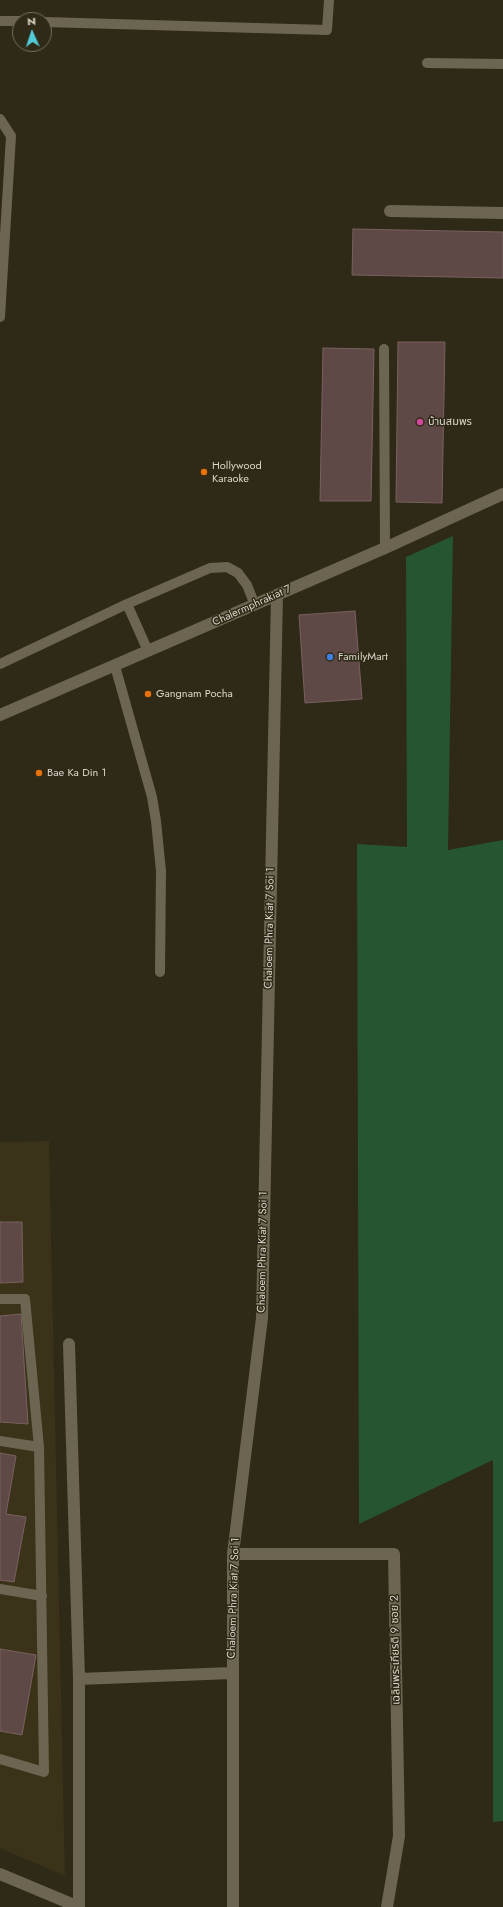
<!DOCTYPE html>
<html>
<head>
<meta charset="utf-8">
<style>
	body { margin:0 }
	#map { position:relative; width:503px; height:1907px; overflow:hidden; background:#2f2917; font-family:Jost,sans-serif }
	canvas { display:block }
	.north { position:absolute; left:12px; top:12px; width:40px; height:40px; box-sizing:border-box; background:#2f2917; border:1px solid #736e5f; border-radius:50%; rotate:357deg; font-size:11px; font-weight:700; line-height:16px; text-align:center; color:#dad6cb }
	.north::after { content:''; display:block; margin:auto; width:14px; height:18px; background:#52cbd9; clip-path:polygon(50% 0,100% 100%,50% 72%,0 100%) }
</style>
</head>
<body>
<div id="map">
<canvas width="503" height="1907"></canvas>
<div class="north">N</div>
</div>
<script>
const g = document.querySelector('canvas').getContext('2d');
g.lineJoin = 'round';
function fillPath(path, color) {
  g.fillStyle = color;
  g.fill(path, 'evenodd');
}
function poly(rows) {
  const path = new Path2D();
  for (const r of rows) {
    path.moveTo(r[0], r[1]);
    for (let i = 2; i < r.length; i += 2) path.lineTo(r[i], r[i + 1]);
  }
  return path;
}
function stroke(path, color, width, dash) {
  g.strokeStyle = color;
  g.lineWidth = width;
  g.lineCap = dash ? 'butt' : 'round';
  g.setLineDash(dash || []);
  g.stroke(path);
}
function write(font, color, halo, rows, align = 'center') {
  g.font = font + ' Jost,"Noto Sans Thai",sans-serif';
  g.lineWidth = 3;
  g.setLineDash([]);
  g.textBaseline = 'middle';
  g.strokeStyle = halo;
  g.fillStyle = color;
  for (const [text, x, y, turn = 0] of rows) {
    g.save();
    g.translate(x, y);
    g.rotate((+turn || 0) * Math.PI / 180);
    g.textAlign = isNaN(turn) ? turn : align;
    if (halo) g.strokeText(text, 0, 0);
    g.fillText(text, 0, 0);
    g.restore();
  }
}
fillPath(poly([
	[49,1141,65,1876,0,1848,0,1142]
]), '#3a3219');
fillPath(poly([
	[453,536,448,850,503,840,503,1821,493,1822,493,1460,359,1524,357,844,407,847,406,557]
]), '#265532');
const building = poly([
	[353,229,503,232,503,278,352,275,353,229],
	[398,342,445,342,442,503,396,502,398,342],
	[323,348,374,349,371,501,320,501,323,348],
	[355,611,362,699,305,703,299,615,355,611],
	[0,1222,22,1222,23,1282,0,1283,0,1222],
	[21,1314,28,1424,0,1422,0,1316,21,1314],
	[0,1453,16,1456,6,1514,26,1517,14,1582,0,1580,0,1453],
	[0,1649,36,1655,22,1735,0,1731,0,1649]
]);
fillPath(building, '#5f4947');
stroke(building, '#79615f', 1);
stroke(poly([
	[0,21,20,21],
	[44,22,327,30,329,0],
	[427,63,503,64],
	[0,119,11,136,0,317],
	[384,349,385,548],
	[127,604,148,651],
	[0,664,127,604,210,568,227,567,238,573,247,585,255,605],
	[115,666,152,797,156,821,161,871,160,972],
	[0,1299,25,1299,39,1447,44,1772,0,1759],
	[0,1441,39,1447],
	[0,1589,42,1596]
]), '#6c6551', 10);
stroke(poly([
	[390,211,503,213],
	[0,715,385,548,503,494],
	[69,1344,79,1679,79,1907],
	[233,1554,394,1554,399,1836,387,1907],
	[79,1679,232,1673],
	[0,1874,79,1907],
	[233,1907,233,1554,262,1318,277,595]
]), '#6c6551', 12);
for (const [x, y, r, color] of [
	[420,422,4,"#d1479c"],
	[204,472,4,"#e8710a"],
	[330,657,4,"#3f7fe0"],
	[148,694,4,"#e8710a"],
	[39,773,4,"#e8710a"]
]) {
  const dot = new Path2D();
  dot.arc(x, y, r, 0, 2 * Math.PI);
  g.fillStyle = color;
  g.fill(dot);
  stroke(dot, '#2f2917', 1.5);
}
write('11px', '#dad6cb', '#2f2917', [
	["บ้านสมพร",428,422],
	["Hollywood",212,466],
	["Karaoke",212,479],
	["FamilyMart",338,657],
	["Gangnam Pocha",156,694],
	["Bae Ka Din 1",47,773]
], 'left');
write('11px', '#dad6cb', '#2f2917', [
	["Chalermphrakiat 7",252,606,-24],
	["Chaloem Phra Kiat 7 Soi 1",270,928,-89],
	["Chaloem Phra Kiat 7 Soi 1",263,1252,-89],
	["Chaloem Phra Kiat 7 Soi 1",234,1598,-88],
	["เฉลิมพระเกียรติ 9 ซอย 2",396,1650,-91]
]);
</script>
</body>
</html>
